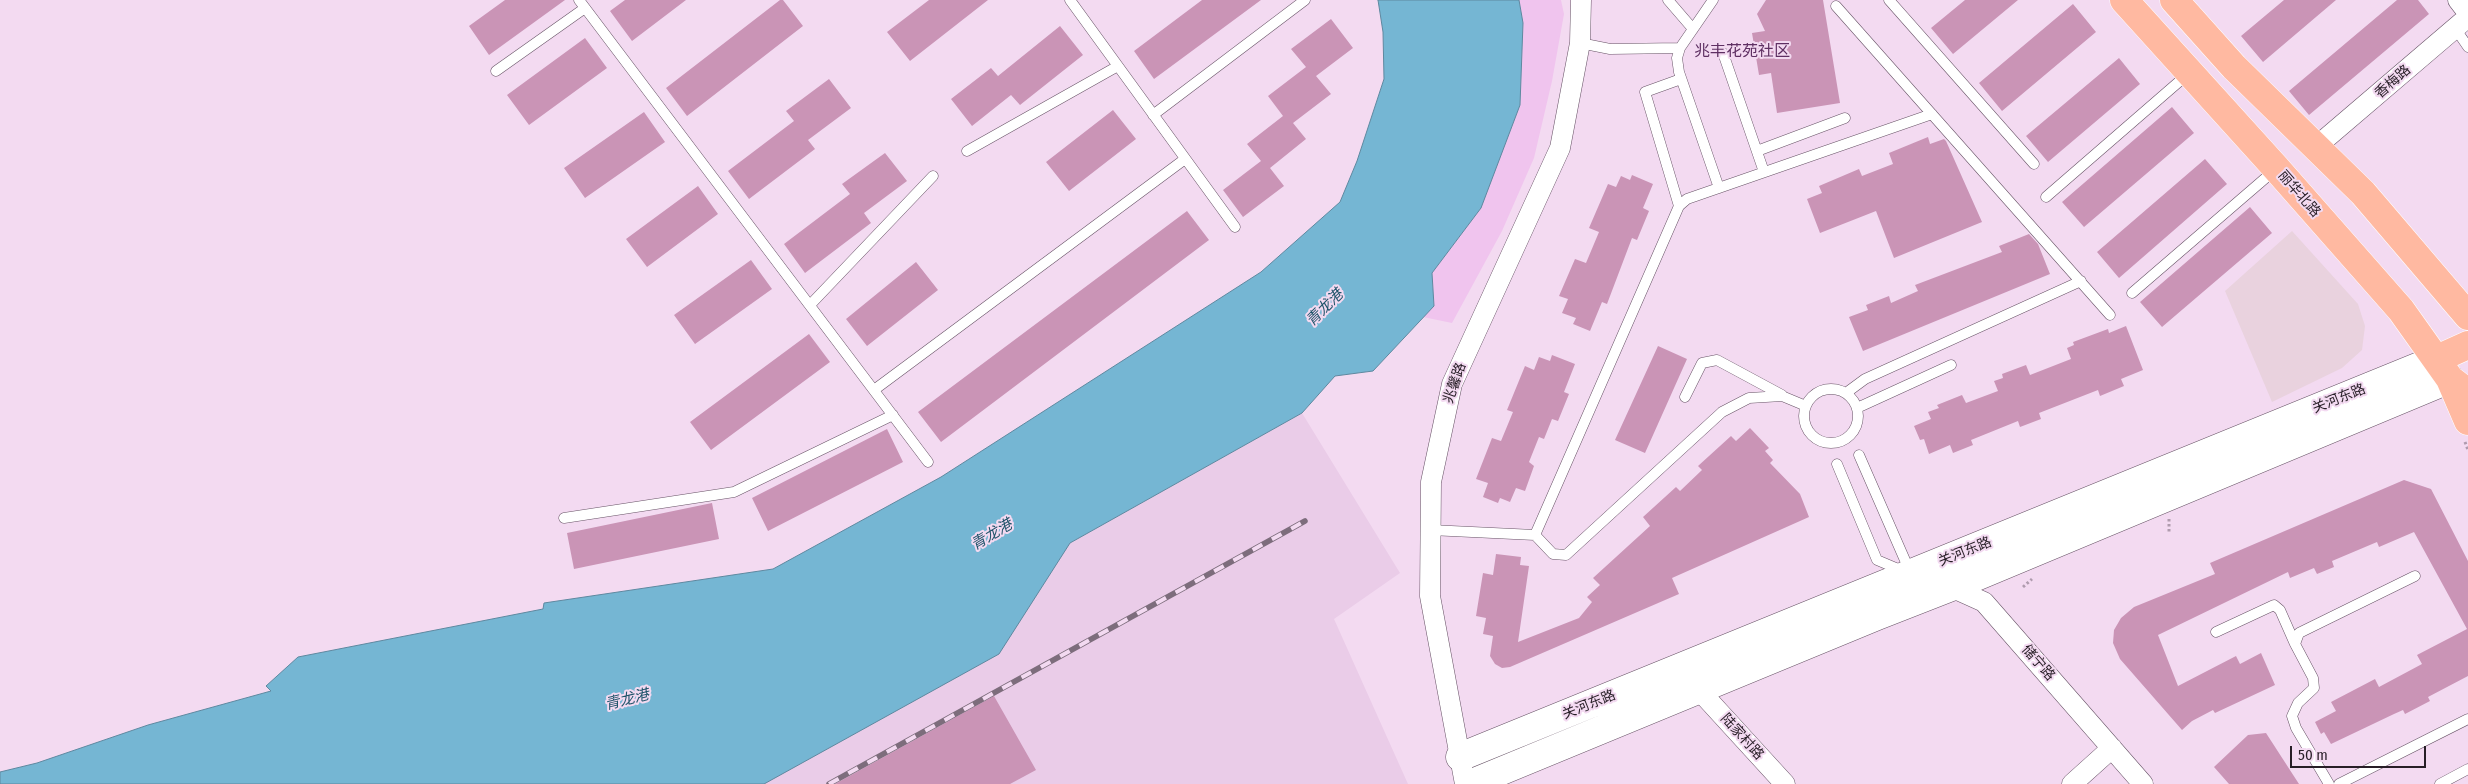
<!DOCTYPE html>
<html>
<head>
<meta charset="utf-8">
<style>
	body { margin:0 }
	#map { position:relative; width:2468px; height:784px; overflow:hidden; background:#f3daf1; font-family:"Fira Sans Condensed",sans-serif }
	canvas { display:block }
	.scale { position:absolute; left:2290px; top:746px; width:136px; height:22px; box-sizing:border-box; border:2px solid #271e26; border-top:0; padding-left:6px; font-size:15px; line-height:18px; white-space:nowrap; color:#271e26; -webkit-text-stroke:4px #f3daf1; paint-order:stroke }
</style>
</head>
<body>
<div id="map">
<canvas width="2468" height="784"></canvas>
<div class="scale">50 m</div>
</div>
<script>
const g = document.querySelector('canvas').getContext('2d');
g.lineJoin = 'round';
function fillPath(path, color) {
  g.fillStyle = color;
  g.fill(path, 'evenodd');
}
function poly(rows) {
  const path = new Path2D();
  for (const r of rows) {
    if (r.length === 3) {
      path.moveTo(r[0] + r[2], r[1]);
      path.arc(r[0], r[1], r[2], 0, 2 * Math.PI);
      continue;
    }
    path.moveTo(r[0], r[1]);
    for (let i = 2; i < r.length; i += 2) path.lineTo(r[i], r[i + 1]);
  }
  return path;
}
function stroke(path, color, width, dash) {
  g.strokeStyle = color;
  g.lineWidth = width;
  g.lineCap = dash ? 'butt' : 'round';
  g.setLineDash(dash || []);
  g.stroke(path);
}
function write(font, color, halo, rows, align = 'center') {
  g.font = font + ' "Fira Sans Condensed","Noto Sans SC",sans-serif';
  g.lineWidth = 4;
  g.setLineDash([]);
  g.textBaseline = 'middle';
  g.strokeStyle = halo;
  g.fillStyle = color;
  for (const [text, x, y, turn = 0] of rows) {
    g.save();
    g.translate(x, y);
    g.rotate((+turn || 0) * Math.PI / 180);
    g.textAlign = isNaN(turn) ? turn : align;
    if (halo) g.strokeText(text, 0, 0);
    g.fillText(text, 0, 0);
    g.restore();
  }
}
fillPath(poly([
	[2292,231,2358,304,2365,326,2362,350,2342,368,2272,402,2225,291]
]), '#e9d2de');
fillPath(poly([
	[1302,413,1400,573,1334,619,1408,784,368,784,1070,543]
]), '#eacce8');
fillPath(poly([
	[1519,0,1561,0,1564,14,1552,81,1534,158,1502,231,1452,323,1423,317,1434,306,1432,273,1477,213,1520,105,1523,23]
]), '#f0c4ee');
const water = poly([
	[1378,0,1519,0,1523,23,1520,105,1481,208,1432,273,1434,306,1373,371,1335,376,1302,413,1070,543,999,654,764,784,0,784,0,772,37,763,148,725,271,691,266,686,298,657,543,609,544,603,773,569,941,477,1261,272,1340,202,1357,161,1384,79,1383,32,1378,0]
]);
fillPath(water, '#75b6d3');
stroke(water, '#5e889f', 1);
fillPath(poly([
	[505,0,565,0,489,55,469,26],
	[625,0,686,0,632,41,610,11],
	[780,0,783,0,803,26,687,116,666,88],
	[929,0,988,0,910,61,887,32],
	[1202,0,1261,0,1154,79,1134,51],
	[1766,0,1823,0,1840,103,1777,113,1771,73,1759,75,1752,33,1765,31,1757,14],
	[1965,0,2018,0,1953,54,1931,28],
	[2284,0,2336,0,2263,62,2241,36],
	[2397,0,2418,0,2429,14,2309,115,2289,91],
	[2073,4,2096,32,2002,111,1979,83],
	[1331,19,1353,48,1316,76,1331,94,1293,123,1306,139,1270,168,1284,186,1243,217,1223,190,1261,161,1247,144,1283,116,1268,96,1306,67,1291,49],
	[1060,26,1083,55,1020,105,1011,95,972,126,951,99,991,68,998,76],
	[585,38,607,68,529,125,507,95],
	[2119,58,2140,84,2048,162,2026,136],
	[829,79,851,108,808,140,815,149,749,199,728,171,794,121,786,111],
	[2172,107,2194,133,2084,227,2062,202],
	[1113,110,1136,139,1069,191,1046,162],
	[644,112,665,142,585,198,564,168],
	[1928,137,1930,144,1944,139,1946,141,1982,222,1894,258,1876,211,1820,233,1807,199,1822,193,1819,186,1859,169,1862,176,1893,164,1889,153],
	[885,153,907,181,864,213,871,223,805,273,784,244,850,194,842,184],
	[2205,159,2227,184,2119,278,2097,252],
	[1632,175,1653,184,1643,208,1649,211,1637,240,1632,238,1607,304,1602,302,1590,331,1573,324,1576,318,1562,313,1568,299,1559,296,1575,259,1586,263,1599,232,1589,228,1608,184,1616,187,1621,176,1630,180],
	[698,186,718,214,647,267,626,239],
	[2250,207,2272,233,2162,327,2140,302],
	[1187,211,1209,240,941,442,918,412],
	[2029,234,2038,244,2050,274,1863,351,1849,317,1868,310,1866,305,1889,296,1891,303,1918,291,1915,285,2002,252,1999,246],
	[751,260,772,289,695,344,674,315],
	[916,262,938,290,867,346,846,319],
	[2126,326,2143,370,2121,379,2124,386,2100,396,2098,390,2039,413,2041,419,2020,427,2018,421,1971,440,1973,445,1953,453,1950,445,1929,454,1924,439,1920,440,1914,426,1931,419,1928,412,1939,408,1937,405,1962,395,1966,403,1998,391,1994,381,2003,378,2002,374,2026,365,2030,375,2071,359,2067,348,2074,345,2073,342,2108,329,2109,333],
	[809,334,830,362,711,450,690,422],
	[1658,346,1687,359,1645,453,1615,440],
	[1552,355,1575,364,1564,392,1569,394,1558,421,1552,419,1544,439,1539,437,1529,462,1534,466,1525,491,1516,488,1510,502,1500,498,1498,503,1483,497,1488,483,1476,479,1492,438,1501,441,1513,412,1507,410,1525,366,1534,370,1539,357,1550,361],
	[1750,428,1769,448,1765,451,1773,460,1770,463,1800,494,1809,517,1672,578,1679,594,1510,667,1502,668,1495,664,1490,656,1493,636,1483,634,1486,618,1476,616,1483,573,1493,575,1496,554,1521,557,1520,565,1529,566,1518,642,1579,618,1592,602,1587,597,1600,585,1593,578,1650,526,1643,517,1676,487,1680,491,1702,470,1698,466,1731,436,1736,441],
	[887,429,903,462,768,531,752,498],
	[2404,480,2431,489,2468,561,2468,676,2428,697,2430,701,2405,714,2403,710,2394,714,2331,744,2324,732,2321,734,2315,722,2336,711,2331,702,2375,679,2379,687,2422,664,2417,655,2467,629,2414,532,2379,547,2377,542,2332,561,2334,567,2317,574,2314,568,2290,578,2288,572,2158,635,2178,686,2236,656,2240,664,2261,653,2275,685,2215,713,2213,710,2192,721,2182,730,2120,659,2113,643,2114,630,2121,618,2134,607,2215,574,2210,563],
	[712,503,719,539,574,569,567,533],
	[994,696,1036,770,1010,784,835,784],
	[2266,733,2299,784,2229,784,2214,767,2248,735]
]), '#ca94b6');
const lane = poly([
	[579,0,928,462],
	[1070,0,1235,227],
	[1668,0,1693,29],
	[1713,0,1680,48,1677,58,1679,72,1719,188],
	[1889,0,2034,164],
	[1836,6,2110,315],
	[2455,28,2468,47],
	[1580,43,1610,49,1680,48],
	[1723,53,1764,172],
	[496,71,585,8],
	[1153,115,1305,0],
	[967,151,1118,66],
	[1757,151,1845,118],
	[2046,197,2189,73],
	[1679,206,1645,92,1681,79],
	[2132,293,2276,169],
	[810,305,933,176],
	[1831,416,27],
	[874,390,1185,159],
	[1846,393,1865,379,2081,281],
	[1685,397,1702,363,1717,360,1782,395],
	[1857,408,1951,365],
	[1859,455,1911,574],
	[1837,464,1877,560,1903,571],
	[564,518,734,492,893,415],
	[1430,530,1535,535,1553,554,1566,555,1722,412,1749,398,1782,396,1806,406],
	[1535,535,1679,206,1687,199,1932,114],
	[2216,632,2274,605,2280,610,2295,644],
	[2329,784,2296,728,2292,716,2298,703,2314,688,2313,678,2295,644,2299,633,2415,576],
	[2339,784,2468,719],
	[2440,784,2468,769]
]);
const street = poly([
	[2458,0,2468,13],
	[2317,146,2468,17],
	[1944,584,1984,602,2143,784],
	[1699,690,1785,784],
	[1465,784,1430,596,1431,482,1452,384,1560,148,1580,43,1581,0],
	[2072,784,2112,748]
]);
const secondary = poly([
	[1460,757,2437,359],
	[1470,784,1877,616,1954,586,2450,379]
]);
const primary = poly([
	[2124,0,2276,168,2401,310,2450,379,2468,393],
	[2174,0,2234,67,2363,193,2468,316],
	[2437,359,2468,345],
	[2450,379,2468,421]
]);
stroke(lane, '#675366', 11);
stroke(street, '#675366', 21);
stroke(secondary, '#675366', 29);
stroke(primary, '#fff', 29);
stroke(poly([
	[2465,442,2468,450],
	[2169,519,2169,533],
	[2023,587,2032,579]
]), '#af9bae', 3, [2.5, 2.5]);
stroke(lane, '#fff', 10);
stroke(street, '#fff', 20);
stroke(secondary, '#fff', 28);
stroke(primary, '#ffb9a1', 28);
const rail = poly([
	[829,784,1305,521]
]);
stroke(rail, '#7d6d7c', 5.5);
stroke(rail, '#f3daf1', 4, [11]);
write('14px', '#271e26', '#f3daf1', [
	["香梅路",2393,82,-41],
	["丽华北路",2299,194,49],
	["兆馨路",1455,383,-71],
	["关河东路",2339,399,-22],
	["关河东路",1965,552,-22],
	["储宁路",2038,663,49],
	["关河东路",1589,705,-22],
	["陆家村路",1742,737,48]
]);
write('italic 15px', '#20546a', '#f3daf1', [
	["青龙港",1325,308,-45],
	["青龙港",992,535,-31],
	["青龙港",627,700,-14]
]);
write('16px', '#5e2f62', '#f3daf1', [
	["兆丰花苑社区",1742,52]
]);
</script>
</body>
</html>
